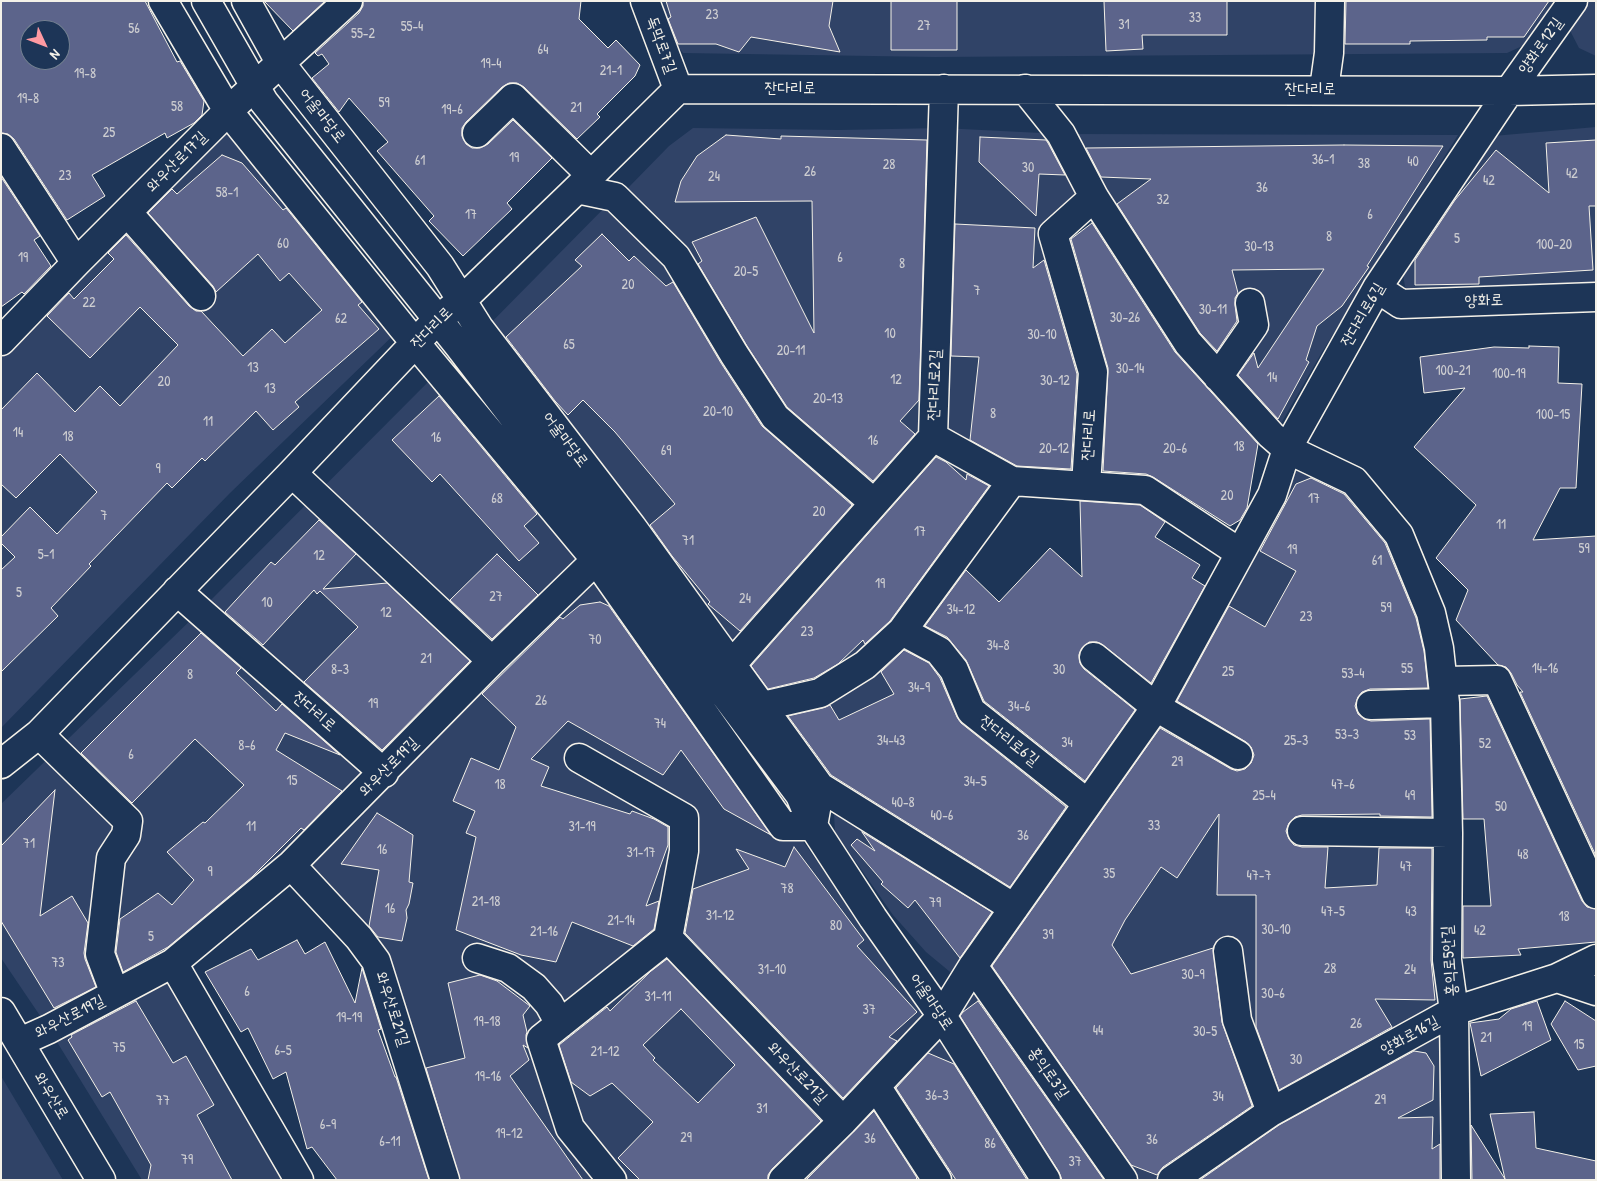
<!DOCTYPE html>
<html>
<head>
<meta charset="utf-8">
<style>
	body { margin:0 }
	#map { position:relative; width:1597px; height:1181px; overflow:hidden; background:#1d3557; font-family:"Patrick Hand",sans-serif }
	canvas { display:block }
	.frame { position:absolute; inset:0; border:2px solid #f4f1e8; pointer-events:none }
	.north { position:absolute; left:20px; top:20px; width:50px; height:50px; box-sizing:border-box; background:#1d3557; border:1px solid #738091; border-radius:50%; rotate:133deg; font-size:14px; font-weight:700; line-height:20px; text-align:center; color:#f4f1e8 }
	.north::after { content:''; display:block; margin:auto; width:18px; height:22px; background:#ff9aa2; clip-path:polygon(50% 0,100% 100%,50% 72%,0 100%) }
</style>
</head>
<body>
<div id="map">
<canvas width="1597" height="1181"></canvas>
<div class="frame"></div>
<div class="north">N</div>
</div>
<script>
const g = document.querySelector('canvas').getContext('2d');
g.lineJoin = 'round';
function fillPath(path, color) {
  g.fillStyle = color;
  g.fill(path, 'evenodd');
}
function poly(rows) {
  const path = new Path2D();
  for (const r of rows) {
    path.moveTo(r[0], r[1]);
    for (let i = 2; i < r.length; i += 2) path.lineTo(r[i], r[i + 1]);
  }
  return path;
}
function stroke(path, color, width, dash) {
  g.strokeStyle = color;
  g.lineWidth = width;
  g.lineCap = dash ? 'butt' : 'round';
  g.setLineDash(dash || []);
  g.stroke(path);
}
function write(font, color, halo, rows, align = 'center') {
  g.font = font + ' "Patrick Hand","Poor Story",sans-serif';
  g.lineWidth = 4;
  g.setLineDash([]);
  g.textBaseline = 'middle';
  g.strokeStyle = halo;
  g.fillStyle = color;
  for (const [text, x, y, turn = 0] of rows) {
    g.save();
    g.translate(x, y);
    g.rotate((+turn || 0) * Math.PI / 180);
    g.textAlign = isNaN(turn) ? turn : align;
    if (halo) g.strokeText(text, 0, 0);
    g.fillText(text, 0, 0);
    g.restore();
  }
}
fillPath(poly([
	[654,1,1596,1,1596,56,1579,48,1562,15,1531,42,1507,53,935,57,683,53,666,31],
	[228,111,402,327,230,493,1,728,1,341],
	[1596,127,1596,288,1406,292,1402,269,1493,136],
	[693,128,839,130,942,128,1061,134,1458,135,1322,352,1279,427,1262,426,1094,197,1053,234,1093,372,1086,486,1012,481,902,631,939,651,971,711,1087,803,1287,449,1354,481,1431,613,1456,1180,446,1180,373,941,311,868,380,777,173,963,299,1180,142,1180,49,1029,1,958,1,804,200,611,439,371,800,837,923,1012,878,1082,955,976,926,952,893,915,835,832,834,813,840,799,476,338,615,197,627,189,669,146],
	[1,1076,63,1180,1,1180]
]), '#304367');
const building = poly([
	[1,1,145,1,177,62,180,61,204,101,202,115,194,123,167,138,165,133,92,175,105,196,67,220,14,139,8,134,1,133,1,1],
	[30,30,60,30,60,60,30,60,30,30],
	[264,1,325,1,293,31,264,1],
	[363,1,581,1,579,19,608,48,616,40,640,65,635,76,597,114,600,117,577,139,524,87,517,83,509,83,502,87,466,122,462,128,462,136,466,144,472,148,480,148,488,144,513,120,552,158,507,203,512,209,463,256,429,221,434,216,377,151,388,142,349,98,339,112,312,78,329,64,322,54,318,56,315,53,359,13,363,6,363,1],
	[666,1,833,1,829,26,840,52,751,37,739,52,716,44,678,44,668,19,671,17,666,1],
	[891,1,957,1,957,50,891,50,891,1],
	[1104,1,1227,1,1227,35,1142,35,1143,49,1106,51,1104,1],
	[1346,1,1549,1,1524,37,1487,37,1487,40,1410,41,1410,44,1345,44,1346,1],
	[726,135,781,139,781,136,927,140,919,400,900,421,915,434,873,481,787,407,747,346,698,264,702,261,692,242,756,217,814,333,812,201,675,202,681,181,697,156,726,135],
	[980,137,1046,140,1048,143,1065,175,1039,174,1036,216,979,162,980,137],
	[1596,140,1596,206,1589,206,1593,270,1479,277,1479,284,1415,285,1415,260,1455,200,1496,150,1549,193,1546,143,1596,140],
	[1344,145,1443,146,1367,266,1369,267,1342,306,1317,326,1306,360,1309,362,1278,419,1238,375,1254,353,1258,368,1324,269,1232,270,1238,293,1235,298,1235,305,1237,321,1217,351,1200,333,1117,204,1151,179,1101,177,1086,148,1344,145],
	[222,155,242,163,283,210,286,208,362,302,358,305,379,329,295,402,299,407,273,430,256,411,205,461,202,458,172,488,167,483,89,564,91,566,51,608,58,616,1,672,1,570,15,557,1,543,1,537,30,507,57,534,97,492,60,454,16,498,1,484,1,410,37,373,75,412,100,386,120,406,178,345,140,307,90,358,47,316,69,293,74,299,114,259,108,253,126,235,189,306,196,311,201,311,243,356,272,329,285,343,322,310,289,273,280,281,258,254,216,292,213,286,148,213,172,189,177,194,222,155],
	[1,177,40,236,34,240,51,266,24,294,22,292,1,307,1,177],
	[1092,223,1175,352,1258,444,1247,508,1240,520,1230,526,1153,477,1146,474,1103,471,1108,368,1071,239,1092,223],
	[955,224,1035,228,1033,268,1044,260,1077,374,1071,469,1017,466,970,440,979,357,951,356,955,224],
	[602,234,629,261,634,256,666,286,673,282,721,363,762,426,852,505,740,631,708,604,710,602,672,556,650,525,675,504,615,432,583,400,568,415,555,401,506,337,582,266,575,260,602,234],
	[1529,346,1559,347,1558,383,1582,384,1576,488,1560,488,1533,540,1596,536,1596,856,1520,692,1523,692,1517,685,1511,673,1506,667,1498,665,1456,620,1468,590,1436,558,1476,505,1414,447,1465,388,1424,393,1420,357,1494,347,1529,348,1529,346],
	[439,396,537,514,524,526,539,543,519,561,440,474,432,482,392,440,439,396],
	[936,457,946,462,966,480,967,474,989,486,890,621,865,644,863,640,838,664,814,678,768,689,751,666,936,457],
	[1311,478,1344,494,1385,543,1416,618,1424,651,1428,688,1370,689,1362,692,1358,697,1355,706,1358,714,1364,719,1371,721,1430,719,1432,817,1380,816,1380,814,1302,815,1295,817,1289,823,1286,831,1289,839,1294,845,1302,847,1328,847,1325,888,1377,885,1379,848,1432,848,1431,960,1435,1000,1375,999,1392,1027,1279,1090,1256,1027,1256,895,1217,895,1219,814,1177,878,1161,867,1125,920,1112,945,1131,974,1213,948,1222,1022,1252,1106,1163,1167,1157,1175,1131,1165,992,966,1160,728,1231,769,1237,771,1245,769,1251,763,1254,755,1251,747,1246,742,1177,701,1229,606,1265,627,1296,571,1260,551,1296,484,1311,478],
	[1080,501,1140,505,1165,522,1155,537,1200,565,1192,578,1205,586,1151,683,1103,645,1097,642,1089,642,1082,648,1079,655,1080,663,1084,669,1135,710,1085,781,984,701,966,660,947,637,925,626,966,570,999,602,1050,548,1082,577,1080,501],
	[319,520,356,554,323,589,387,583,470,661,382,750,304,682,358,627,320,591,317,594,314,590,263,645,225,612,271,562,275,565,319,520],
	[497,554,538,595,492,639,450,600,497,554],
	[600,602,609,606,771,835,724,809,681,750,663,775,568,721,531,759,549,767,541,786,630,814,632,811,654,819,668,827,668,845,646,906,659,901,654,929,633,946,572,922,556,962,521,955,456,930,476,837,466,833,475,811,453,801,471,758,499,770,516,727,482,694,560,617,563,619,580,605,600,602],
	[201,633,241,668,236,673,276,711,282,704,340,755,285,733,276,750,342,791,304,830,301,828,252,877,168,947,123,972,116,952,120,919,158,893,172,905,194,880,167,852,203,822,205,823,244,785,195,739,132,803,81,753,201,633],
	[904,650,929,663,940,678,957,717,961,723,1066,807,1010,887,831,775,788,716,823,708,830,705,839,720,894,694,881,672,904,650],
	[1487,696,1582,901,1587,907,1596,909,1596,942,1518,949,1521,955,1463,958,1463,906,1491,906,1484,819,1463,819,1460,699,1487,696],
	[55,790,40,916,72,896,88,923,84,953,85,959,96,987,54,1008,1,921,1,846,55,790],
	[377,813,413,835,409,882,413,883,409,904,406,910,407,918,402,941,378,937,369,926,379,870,341,864,377,813],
	[862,832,992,912,960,958,915,900,908,908,881,884,883,882,851,845,857,839,875,851,862,832],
	[794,847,864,940,857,946,917,1012,889,1037,897,1041,843,1098,685,933,693,889,749,869,736,849,785,867,794,847],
	[297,940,305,954,325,942,355,1003,362,968,381,1029,378,1030,395,1077,396,1077,429,1180,337,1180,312,1147,307,1149,286,1072,273,1079,248,1028,241,1032,205,972,251,949,258,960,297,940],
	[667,959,821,1121,772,1169,768,1175,768,1180,640,1180,618,1158,653,1122,612,1083,590,1096,571,1082,559,1045,607,1007,610,1011,651,971,667,959],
	[681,1009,735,1065,698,1103,653,1060,655,1058,643,1045,681,1009],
	[480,975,497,981,530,1006,523,1015,527,1032,526,1035,528,1048,523,1045,529,1060,510,1076,583,1180,460,1180,426,1068,465,1058,448,983,480,975],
	[136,1001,173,1063,186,1056,214,1105,197,1115,232,1180,148,1180,151,1165,110,1092,102,1097,68,1040,72,1037,71,1035,136,1001],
	[978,1001,1104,1180,1062,1180,1059,1172,960,1016,963,1012,978,1001],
	[1537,1001,1551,1040,1481,1076,1470,1023,1499,1019,1511,1009,1537,1001],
	[1565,1001,1596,1021,1596,1066,1578,1070,1551,1024,1565,1001],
	[1414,1051,1426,1053,1434,1066,1433,1100,1398,1118,1433,1117,1432,1149,1440,1144,1440,1180,1200,1180,1279,1125,1414,1051],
	[928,1053,954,1064,1027,1180,956,1180,896,1088,928,1053],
	[874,1111,917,1178,915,1180,806,1180,874,1111],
	[1534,1112,1536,1148,1596,1161,1596,1180,1472,1180,1471,1125,1505,1179,1490,1114,1534,1112]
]);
fillPath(building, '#5c648b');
stroke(building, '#f4f1e8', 1);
const minor = poly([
	[163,1,228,111,402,327,596,560,783,826,813,826],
	[206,1,264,102,459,346,675,628,800,795,813,826,873,918,942,1016,1046,1180],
	[246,1,281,64,440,266,479,328,632,527,820,787,813,826],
	[645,1,678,89],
	[1025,89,1061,134,1094,197,1188,343,1271,435,1287,449,1354,481,1399,535,1431,613,1439,648,1445,703,1448,833,1447,960,1454,1011,1456,1180],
	[1324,89,1329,53,1330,1],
	[477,133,513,98,591,175],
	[1,148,76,263],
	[577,189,615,197,676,257,734,354,775,417,874,503],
	[127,212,201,296],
	[1377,288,1401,304,1596,297],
	[1,341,76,263,228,111,348,1],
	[1218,377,1254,325,1250,303],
	[933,437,1012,481,1145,490,1240,553],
	[292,473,492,661],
	[1086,486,1093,372,1053,234,1094,197],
	[177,591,384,773],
	[902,631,939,651,954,670,971,711,1087,803],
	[1094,657,1156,707,1238,755],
	[731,665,933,437,944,89],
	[1443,681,1497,680,1596,894],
	[1371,705,1445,703],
	[763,706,820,693,865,665,902,631,1012,481],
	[39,734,128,821,126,835,111,858,100,954,115,994],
	[579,758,684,818,684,851,668,938],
	[1,764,39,734,292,473,437,320,461,301,577,189,678,89,1509,91,1596,89],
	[820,787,1014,908],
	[1302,831,1448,833],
	[291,865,359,938,376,961,445,1180],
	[1228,951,1237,1020,1271,1112],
	[477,958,508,968,534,987,549,1004,560,1024],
	[173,963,299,1180],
	[973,966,1123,1180],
	[1557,978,1596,959],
	[1,1012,101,1180],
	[20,1042,49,1029,173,963,291,865,492,661,596,560],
	[876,1086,937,1180],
	[612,1180,570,1128,541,1039,668,938,843,1121],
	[783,1180,843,1121,942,1016,973,966,1156,707,1272,495,1287,449,1377,288,1509,91,1573,1],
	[1172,1180,1271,1112,1454,1011,1557,978,1596,991]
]);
stroke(minor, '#f4f1e8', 31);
stroke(minor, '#1d3557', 28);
write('14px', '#ceced1', null, [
	["23",712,15],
	["33",1195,18],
	["31",1124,25],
	["27",924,26],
	["55-4",412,27],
	["56",134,29],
	["55-2",363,34],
	["64",543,50],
	["19-4",491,64],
	["21-1",611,71],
	["19-8",85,74],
	["19-8",28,99],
	["59",384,103],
	["58",177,107],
	["21",576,108],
	["19-6",452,110],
	["25",109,133],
	["19",514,158],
	["36-1",1323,160],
	["61",420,161],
	["40",1413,162],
	["38",1364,164],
	["28",889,165],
	["30",1028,168],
	["26",810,172],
	["42",1572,174],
	["23",65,176],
	["24",714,177],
	["42",1489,181],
	["36",1262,188],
	["58-1",227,193],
	["32",1163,200],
	["17",471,215],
	["6",1370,215],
	["8",1329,237],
	["5",1457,239],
	["60",283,244],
	["100-20",1554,245],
	["30-13",1259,247],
	["19",23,258],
	["6",840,258],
	["8",902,264],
	["20-5",746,272],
	["20",628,285],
	["7",977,291],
	["22",89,303],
	["30-11",1213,310],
	["30-26",1125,318],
	["62",341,319],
	["10",890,334],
	["30-10",1042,335],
	["65",569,345],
	["20-11",791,351],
	["13",253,368],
	["30-14",1130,369],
	["100-21",1453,371],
	["100-19",1509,374],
	["14",1272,378],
	["12",896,380],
	["30-12",1055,381],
	["20",164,382],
	["13",270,389],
	["20-13",828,399],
	["20-10",718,412],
	["8",993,414],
	["100-15",1553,415],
	["11",208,422],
	["14",18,433],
	["18",68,437],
	["16",436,438],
	["16",873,441],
	["18",1239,447],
	["20-12",1054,449],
	["20-6",1175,449],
	["69",666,451],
	["9",158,469],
	["20",1227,496],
	["68",497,499],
	["17",1314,499],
	["20",819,512],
	["7",104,516],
	["11",1501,525],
	["17",920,532],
	["71",688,541],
	["59",1584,549],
	["19",1292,550],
	["5-1",46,555],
	["12",319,556],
	["61",1377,561],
	["19",880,584],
	["5",19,593],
	["27",496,597],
	["24",745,599],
	["10",267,603],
	["59",1386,608],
	["34-12",961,610],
	["12",386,613],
	["23",1306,617],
	["23",807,632],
	["70",595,640],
	["34-8",998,646],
	["21",426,659],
	["55",1407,669],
	["14-16",1545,669],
	["8-3",340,670],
	["30",1059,670],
	["25",1228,672],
	["53-4",1353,674],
	["8",190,675],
	["34-9",919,688],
	["26",541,701],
	["19",373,704],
	["34-6",1019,707],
	["74",660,724],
	["53-3",1347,735],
	["53",1410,736],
	["34-43",891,741],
	["25-3",1296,741],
	["34",1067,743],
	["52",1485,744],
	["8-6",247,746],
	["6",131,755],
	["29",1177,762],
	["15",292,781],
	["34-5",975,782],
	["18",500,785],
	["47-6",1343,785],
	["25-4",1264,796],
	["49",1410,796],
	["40-8",903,803],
	["50",1501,807],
	["40-6",942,816],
	["33",1154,826],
	["11",251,827],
	["31-19",582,827],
	["36",1023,836],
	["71",29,844],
	["16",382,850],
	["31-17",641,853],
	["48",1523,855],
	["47",1406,867],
	["9",210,872],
	["35",1109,874],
	["47-7",1259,876],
	["78",787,889],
	["21-18",486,902],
	["79",935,903],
	["16",390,909],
	["47-5",1333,912],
	["43",1411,912],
	["31-12",720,916],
	["18",1564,917],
	["21-14",621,921],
	["80",836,926],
	["30-10",1276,930],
	["42",1480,931],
	["21-16",544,932],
	["39",1048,935],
	["5",151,937],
	["73",58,963],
	["28",1330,969],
	["31-10",772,970],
	["24",1410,970],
	["30-9",1193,975],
	["6",247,992],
	["30-6",1273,994],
	["31-11",658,997],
	["37",869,1010],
	["19-19",349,1018],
	["19-18",487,1022],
	["26",1356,1024],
	["19",1527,1027],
	["44",1098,1031],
	["30-5",1205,1032],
	["21",1486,1038],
	["15",1579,1045],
	["75",119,1048],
	["6-5",283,1051],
	["21-12",605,1052],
	["30",1296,1060],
	["19-16",488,1077],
	["36-3",937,1096],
	["34",1218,1097],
	["29",1380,1100],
	["77",163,1101],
	["31",762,1109],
	["6-9",328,1125],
	["19-12",509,1134],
	["29",686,1138],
	["36",870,1139],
	["36",1152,1140],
	["6-11",390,1142],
	["86",990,1144],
	["79",187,1160],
	["37",1075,1162]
]);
write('16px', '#f4f1e8', '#1d3557', [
	["독막로7길",661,45,70],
	["양화로12길",1541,46,-55],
	["잔다리로",790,89],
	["잔다리로",1310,90],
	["어울마당로",322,116,52],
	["와우산로17길",177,162,-45],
	["양화로",1484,301,-2],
	["잔다리로6길",1363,315,-60],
	["잔다리로",432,328,-45],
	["잔다리로2길",935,385,-88],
	["잔다리로",1089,435,-87],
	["어울마당로",565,440,53],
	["잔다리로",314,712,41],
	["잔다리로6길",1009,741,38],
	["와우산로19길",389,767,-45],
	["홍익로5안길",1450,961,-94],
	["어울마당로",931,1002,56],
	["와우산로21길",392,1009,72],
	["와우산로19길",70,1017,-27],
	["양화로16길",1410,1036,-29],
	["와우산로21길",797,1073,46],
	["홍익로3길",1048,1073,55],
	["와우산로",51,1096,59]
]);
</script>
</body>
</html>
